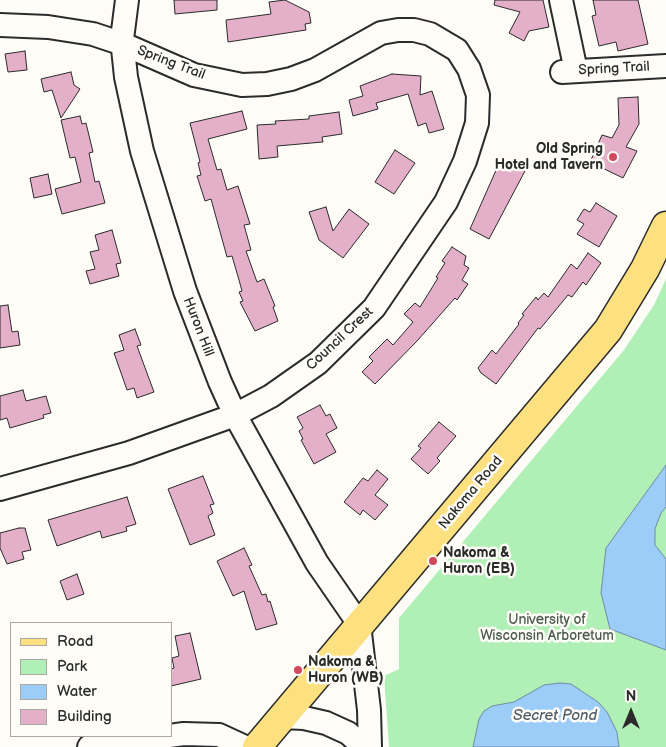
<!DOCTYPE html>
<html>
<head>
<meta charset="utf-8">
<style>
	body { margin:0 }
	#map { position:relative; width:666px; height:747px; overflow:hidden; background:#fdfcf7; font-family:"Balsamiq Sans",sans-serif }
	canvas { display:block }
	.legend { position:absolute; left:10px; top:622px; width:162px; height:115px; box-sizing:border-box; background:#fdfcf7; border:1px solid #a9a8a5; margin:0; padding:6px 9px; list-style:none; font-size:15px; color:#2b2b2b }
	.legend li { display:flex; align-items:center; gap:10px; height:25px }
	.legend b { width:25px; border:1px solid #a9a8a5 }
	.north { position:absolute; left:606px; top:687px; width:50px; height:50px; -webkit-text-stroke:4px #fdfcf7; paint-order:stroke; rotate:0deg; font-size:14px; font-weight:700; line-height:20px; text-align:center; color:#2b2b2b }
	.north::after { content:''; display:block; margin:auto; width:18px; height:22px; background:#2b2b2b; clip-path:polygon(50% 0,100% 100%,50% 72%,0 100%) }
</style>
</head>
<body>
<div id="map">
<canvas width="666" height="747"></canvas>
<ul class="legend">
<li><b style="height:6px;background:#fde080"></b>Road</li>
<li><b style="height:14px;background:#b0efb6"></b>Park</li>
<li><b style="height:14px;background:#9cccf8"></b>Water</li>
<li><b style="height:14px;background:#e3afc9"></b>Building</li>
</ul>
<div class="north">N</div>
</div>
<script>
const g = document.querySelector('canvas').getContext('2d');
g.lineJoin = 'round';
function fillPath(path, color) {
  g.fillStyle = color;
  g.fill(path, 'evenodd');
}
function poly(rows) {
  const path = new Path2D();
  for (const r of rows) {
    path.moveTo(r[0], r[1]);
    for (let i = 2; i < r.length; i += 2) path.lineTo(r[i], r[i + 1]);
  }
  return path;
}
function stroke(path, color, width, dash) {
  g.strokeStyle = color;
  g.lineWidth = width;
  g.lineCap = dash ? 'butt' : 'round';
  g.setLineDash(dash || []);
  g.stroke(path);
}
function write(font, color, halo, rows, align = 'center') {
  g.font = font + ' "Balsamiq Sans",sans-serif';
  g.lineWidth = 5;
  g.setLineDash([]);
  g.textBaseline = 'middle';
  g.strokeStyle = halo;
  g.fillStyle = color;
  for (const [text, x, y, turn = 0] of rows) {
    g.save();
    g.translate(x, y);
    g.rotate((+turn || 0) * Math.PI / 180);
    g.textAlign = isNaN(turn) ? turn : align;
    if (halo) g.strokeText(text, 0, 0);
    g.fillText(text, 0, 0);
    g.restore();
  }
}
fillPath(poly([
	[666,279,666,747,389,747,384,676,399,669,399,618,624,350,654,305]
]), '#b0efb6');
const water = poly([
	[666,465,666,507,661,513,655,529,655,545,666,559,666,650,610,629,601,593,606,548,666,465],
	[560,683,571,684,598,702,607,712,617,732,619,747,473,747,479,719,484,711,492,706,514,702,544,685,560,683]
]);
fillPath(water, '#9cccf8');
stroke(water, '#6f8ca6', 1);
const building = poly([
	[174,0,217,0,217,10,175,14,174,0],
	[285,0,309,12,311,23,305,24,306,30,228,42,226,20,271,14,269,2,285,0],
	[495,0,543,0,549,27,529,31,524,41,509,33,520,12,494,5,495,0],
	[593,0,638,0,648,44,618,51,616,42,599,46,592,16,596,15,593,0],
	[25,51,27,70,8,72,5,54,25,51],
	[71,72,74,85,80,89,61,118,52,90,44,92,41,79,71,72],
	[392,74,421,76,420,95,432,91,444,129,429,133,426,123,418,126,408,94,376,103,378,109,353,116,349,100,363,96,360,86,392,74],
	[638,97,639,124,626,147,637,151,623,178,590,162,602,135,612,138,619,125,618,98,638,97],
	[242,111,247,129,208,139,217,170,221,169,227,190,238,186,250,224,244,225,251,250,246,251,257,282,264,279,275,306,273,307,278,321,255,331,240,302,243,301,239,292,242,291,239,280,232,256,227,257,211,199,205,201,197,176,201,175,198,163,200,162,190,123,242,111],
	[339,112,342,134,322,137,323,142,277,146,278,157,259,159,257,125,276,124,275,121,309,119,309,116,339,112],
	[80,116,82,124,86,123,93,152,89,153,95,182,99,181,105,203,62,214,55,189,81,182,75,157,70,158,61,120,80,116],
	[395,150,415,163,394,194,375,182,395,150],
	[501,159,525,171,489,239,470,229,501,159],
	[48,174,52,194,34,198,30,178,48,174],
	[596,203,617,216,599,247,577,234,584,224,577,220,584,209,590,212,596,203],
	[326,207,333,231,349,209,369,224,343,258,319,240,309,212,326,207],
	[112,230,121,263,116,264,119,276,90,284,86,271,95,269,90,252,99,250,95,235,112,230],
	[452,247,466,256,464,265,469,268,462,280,468,284,457,300,455,298,417,341,375,384,362,372,373,361,369,357,387,339,393,345,413,322,404,314,415,303,420,307,438,278,436,277,445,263,442,261,452,247],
	[588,253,601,263,586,285,583,282,572,297,568,295,540,329,538,328,496,384,481,373,478,368,492,350,496,354,519,324,518,323,524,315,522,314,536,297,538,300,544,293,548,297,571,264,577,269,588,253],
	[8,305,12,332,18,331,20,345,0,348,0,306,8,305],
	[135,329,141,345,137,346,154,392,137,398,134,388,127,390,114,353,124,350,119,335,135,329],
	[23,390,26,401,46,396,51,413,43,415,44,418,10,428,7,418,0,420,0,396,23,390],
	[320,405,326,416,330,414,337,428,326,434,336,452,314,464,301,440,303,439,299,431,303,428,297,417,320,405],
	[439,422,456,436,437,458,440,461,428,474,411,459,421,448,418,446,439,422],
	[377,470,388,479,375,495,388,505,375,520,363,510,360,515,344,502,363,478,368,481,377,470],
	[203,476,214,504,210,505,213,513,208,516,215,535,190,545,168,489,203,476],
	[127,497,136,524,126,527,127,531,102,538,100,531,57,546,48,520,127,497],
	[19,528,25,528,31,550,22,552,24,559,7,564,0,548,0,533,19,528],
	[244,548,252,565,249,566,262,595,266,594,268,602,270,601,277,624,256,630,244,591,233,596,217,561,244,548],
	[77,574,84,594,67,600,60,581,77,574],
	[190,633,201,679,171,686,171,669,174,668,172,658,179,656,175,636,190,633]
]);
fillPath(building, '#e3afc9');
stroke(building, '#2b2b2b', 1);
const minor = poly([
	[127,0,122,39,126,77,142,151,185,291,220,382,235,415,317,563,359,624,369,710,370,747],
	[561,0,576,71],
	[0,25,48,27,93,34,123,44,194,75,242,85,267,84,291,79,315,70,381,33,398,30,414,30,430,34,457,50,469,69,478,95,477,123,465,161,446,202,374,308,318,363,271,396,235,415,129,453,0,489],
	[562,72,666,66],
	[281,717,304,718,326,723,348,733,364,747],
	[89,747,184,734,219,735,245,747]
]);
const major = poly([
	[257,747,608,330,645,269,666,226]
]);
stroke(minor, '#2b2b2b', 26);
stroke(major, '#2b2b2b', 31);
stroke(minor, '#fdfcf7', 22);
stroke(major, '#fde080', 28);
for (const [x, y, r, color] of [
	[613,157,5,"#d1495b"],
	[433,561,5,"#d1495b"],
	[298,670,5,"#d1495b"]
]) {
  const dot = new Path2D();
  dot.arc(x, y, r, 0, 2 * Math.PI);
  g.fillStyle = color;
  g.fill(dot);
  stroke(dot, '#fdfcf7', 2);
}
write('14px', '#2b2b2b', '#fdfcf7', [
	["Spring Trail",171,63,21],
	["Spring Trail",614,69,-3],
	["Huron Hill",198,327,69],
	["Council Crest",340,339,-43],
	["Nakoma Road",471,493,-50]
]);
write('bold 14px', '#2b2b2b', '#fdfcf7', [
	["Old Spring",603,149,"right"],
	["Hotel and Tavern",603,165,"right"],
	["Nakoma &",443,553],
	["Huron (EB)",443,569],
	["Nakoma &",308,662],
	["Huron (WB)",308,678]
], 'left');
write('14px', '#4c5c4e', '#fdfcf7', [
	["University of",547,620],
	["Wisconsin Arboretum",547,636]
]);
write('italic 15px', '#4d5b68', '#fdfcf7', [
	["Secret Pond",555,716]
]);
</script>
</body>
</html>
